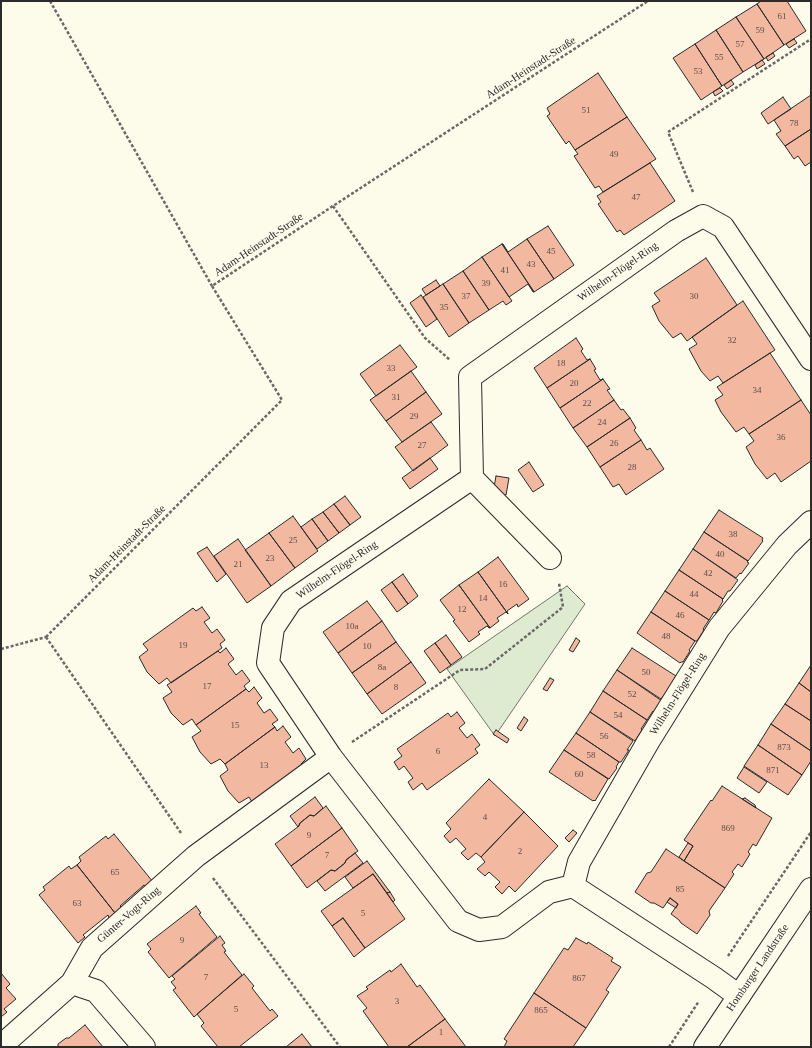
<!DOCTYPE html>
<html>
<head>
<meta charset="utf-8">
<style>
	body { margin:0 }
	#map { position:relative; width:812px; height:1048px; overflow:hidden; background:#fdfbea; font-family:Georgia,serif }
	canvas { display:block }
	.frame { position:absolute; inset:0; border:2px solid #2b2b2b; pointer-events:none }
</style>
</head>
<body>
<div id="map">
<canvas width="812" height="1048"></canvas>
<div class="frame"></div>
</div>
<script>
const g = document.querySelector('canvas').getContext('2d');
g.lineJoin = 'round';
function fillPath(path, color) {
  g.fillStyle = color;
  g.fill(path, 'evenodd');
}
function poly(rows) {
  const path = new Path2D();
  for (const r of rows) {
    path.moveTo(r[0], r[1]);
    for (let i = 2; i < r.length; i += 2) path.lineTo(r[i], r[i + 1]);
  }
  return path;
}
function stroke(path, color, width, dash) {
  g.strokeStyle = color;
  g.lineWidth = width;
  g.lineCap = dash ? 'butt' : 'round';
  g.setLineDash(dash || []);
  g.stroke(path);
}
function write(font, color, halo, rows, align = 'center') {
  g.font = font + ' Georgia,serif';
  g.lineWidth = 3;
  g.setLineDash([]);
  g.textBaseline = 'middle';
  g.strokeStyle = halo;
  g.fillStyle = color;
  for (const [text, x, y, turn = 0] of rows) {
    g.save();
    g.translate(x, y);
    g.rotate((+turn || 0) * Math.PI / 180);
    g.textAlign = isNaN(turn) ? turn : align;
    if (halo) g.strokeText(text, 0, 0);
    g.fillText(text, 0, 0);
    g.restore();
  }
}
const green = poly([
	[567,586,585,604,495,736,447,669,567,586]
]);
fillPath(green, '#deebd1');
stroke(green, '#74746e', 1);
const building = poly([
	[761,1,787,1,806,31,784,45,757,4,761,1],
	[757,4,784,45,764,59,736,17,757,4],
	[736,17,764,59,743,72,716,30,736,17],
	[716,30,743,72,722,86,695,44,716,30],
	[794,39,797,43,789,48,786,44,794,39],
	[695,44,722,86,701,100,673,58,695,44],
	[773,53,775,56,768,61,766,57,773,53],
	[762,60,765,64,757,69,755,65,762,60],
	[598,73,627,117,575,150,569,141,566,144,547,116,550,114,547,108,598,73],
	[731,80,734,84,727,89,724,85,731,80],
	[720,88,723,91,715,96,713,92,720,88],
	[811,95,811,129,785,146,776,134,781,131,774,120,811,95],
	[783,97,791,109,768,124,761,113,783,97],
	[627,117,656,159,603,192,599,186,595,188,574,156,578,154,575,150,627,117],
	[811,129,811,162,805,166,798,156,794,159,785,146,811,129],
	[650,163,675,201,624,235,620,230,617,232,598,204,601,202,597,196,650,163],
	[548,226,574,265,554,279,527,239,548,226],
	[527,239,554,279,534,292,502,244,503,244,508,252,527,239],
	[502,244,534,292,533,292,528,284,509,297,482,257,502,244],
	[482,257,512,301,506,305,503,301,489,310,463,271,482,257],
	[706,258,737,305,687,341,681,333,673,338,659,321,652,306,660,301,654,293,706,258],
	[463,271,489,310,469,323,443,284,463,271],
	[436,280,440,286,426,295,422,289,436,280],
	[443,284,469,323,449,337,423,297,443,284],
	[421,295,437,319,426,327,410,303,421,295],
	[743,301,775,350,723,383,718,376,710,381,701,371,689,349,697,344,692,337,743,301],
	[576,338,583,349,581,351,587,360,590,359,547,388,534,368,576,338],
	[400,345,417,367,376,396,360,374,400,345],
	[770,353,801,400,749,434,744,427,736,432,721,412,715,400,723,395,717,387,770,353],
	[590,359,596,369,594,370,600,380,603,379,560,408,547,388,590,359],
	[411,371,426,392,386,421,370,400,411,371],
	[603,379,610,389,607,390,614,400,573,428,560,408,603,379],
	[426,392,442,414,402,442,386,421,426,392],
	[614,400,621,410,623,409,630,418,587,447,573,428,614,400],
	[801,400,811,415,811,461,781,482,775,473,767,479,755,464,746,447,754,441,749,434,801,400],
	[630,418,636,428,634,430,641,440,600,467,587,447,630,418],
	[431,422,448,445,413,471,395,447,431,422],
	[641,440,647,450,650,448,664,469,626,495,619,484,613,487,600,467,641,440],
	[430,458,438,469,410,489,402,478,430,458],
	[529,462,544,485,533,492,518,470,529,462],
	[496,476,509,478,506,495,493,493,496,476],
	[345,496,361,517,350,525,334,504,345,496],
	[334,504,350,525,339,533,323,512,334,504],
	[719,510,763,538,762,540,763,541,748,561,704,532,719,510],
	[323,512,339,533,328,541,312,519,323,512],
	[293,516,318,551,295,568,269,533,293,516],
	[312,519,328,541,317,549,301,527,312,519],
	[704,532,748,561,747,562,749,563,741,574,740,573,736,578,693,549,704,532],
	[269,533,295,568,271,586,245,550,269,533],
	[238,539,271,586,247,603,214,556,238,539],
	[207,547,226,574,217,582,197,553,207,547],
	[693,549,738,580,730,591,728,591,723,599,679,570,693,549],
	[498,557,529,599,518,607,517,604,507,611,508,614,478,572,498,557],
	[679,570,723,599,722,600,723,601,716,613,714,612,709,620,665,591,679,570],
	[478,572,508,614,506,612,497,618,499,621,490,628,459,585,478,572],
	[403,574,418,596,408,604,392,582,403,574],
	[392,582,408,604,397,612,381,590,392,582],
	[459,585,490,628,489,628,487,626,478,632,480,634,469,642,453,621,455,620,440,600,459,585],
	[665,591,709,620,703,629,704,630,697,641,695,641,651,612,665,591],
	[367,601,382,621,338,653,323,632,367,601],
	[202,607,210,618,204,622,212,633,217,629,225,640,220,644,222,648,171,683,167,678,159,684,147,672,139,657,148,650,143,644,193,608,196,611,202,607],
	[651,612,695,641,689,650,690,651,683,662,681,662,680,663,637,633,651,612],
	[382,621,396,642,352,673,338,653,382,621],
	[446,635,462,657,451,665,435,643,446,635],
	[576,638,580,641,573,652,569,650,576,638],
	[396,642,411,662,367,694,352,673,396,642],
	[435,643,451,665,440,673,424,651,435,643],
	[226,648,234,659,228,664,236,675,242,670,250,681,244,686,246,689,196,725,192,719,183,725,171,713,163,698,172,692,167,685,218,651,220,653,226,648],
	[632,648,676,676,674,678,676,679,661,699,617,670,632,648],
	[411,662,426,683,382,714,367,694,411,662],
	[811,665,811,692,799,683,811,665],
	[617,670,662,701,654,712,653,711,647,720,603,691,617,670],
	[550,678,554,680,547,691,543,689,550,678],
	[799,683,811,692,811,721,785,704,799,683],
	[254,687,262,698,257,703,264,713,270,709,278,720,272,724,275,727,225,764,220,759,211,764,200,752,192,737,201,731,196,725,246,689,249,692,254,687],
	[603,691,647,720,641,729,642,730,635,741,590,712,603,691],
	[785,704,811,721,811,751,771,724,785,704],
	[457,712,465,723,459,728,467,738,472,734,480,745,475,749,478,753,427,790,422,783,413,790,408,782,413,778,404,766,399,770,394,762,402,756,397,749,448,713,451,717,457,712],
	[590,712,633,741,627,750,629,750,621,762,619,762,576,733,590,712],
	[524,717,528,720,521,731,517,728,524,717],
	[771,724,811,751,811,761,802,775,758,745,771,724],
	[283,726,291,737,285,742,293,753,299,748,306,759,301,764,303,767,253,804,249,797,239,803,228,791,220,776,228,770,225,764,275,727,277,731,283,726],
	[496,730,509,739,507,743,493,734,496,730],
	[576,733,619,762,616,767,617,768,609,779,564,750,576,733],
	[758,745,802,775,788,795,744,766,758,745],
	[564,750,608,779,595,801,594,800,593,801,549,772,564,750],
	[744,767,767,782,759,793,737,778,744,767],
	[489,779,524,812,481,857,476,853,468,860,461,853,466,849,456,838,450,843,444,836,451,829,446,823,489,779],
	[722,786,772,818,756,846,753,844,748,852,750,854,742,867,738,864,732,872,734,874,725,888,684,861,693,846,684,840,711,800,712,801,722,786],
	[315,797,323,808,314,816,310,815,300,823,298,827,290,816,315,797],
	[745,798,755,805,756,808,742,799,745,798],
	[326,806,342,828,291,866,275,844,299,826,300,823,310,815,314,816,326,806],
	[524,812,558,846,515,892,509,886,502,894,495,887,500,882,489,872,485,876,477,869,485,862,481,857,524,812],
	[342,828,358,851,346,860,345,863,335,871,331,870,307,888,291,866,342,828],
	[573,830,577,833,569,842,565,838,573,830],
	[114,834,153,882,146,888,144,885,120,906,122,908,115,913,77,865,81,861,79,857,106,836,108,839,114,834],
	[688,843,693,846,684,861,679,857,688,843],
	[666,849,725,888,709,911,710,915,697,934,681,923,679,920,671,914,678,904,670,898,663,908,654,903,651,903,635,892,647,873,651,872,666,849],
	[355,853,363,863,325,891,317,881,331,870,335,871,345,863,346,860,355,853],
	[367,861,390,892,387,893,373,874,353,888,345,877,367,861],
	[77,865,115,913,109,918,108,915,83,935,85,937,78,943,39,895,45,890,43,887,69,866,71,869,77,865],
	[373,874,405,919,365,948,343,918,332,926,321,911,373,874],
	[390,892,395,900,393,902,387,893,390,892],
	[670,898,678,904,676,908,667,902,670,898],
	[196,906,201,913,199,914,217,937,169,978,148,952,151,949,147,944,196,906],
	[343,918,365,948,354,957,332,926,343,918],
	[220,936,225,943,222,945,226,951,224,952,242,975,194,1017,173,990,176,988,171,982,175,979,172,976,220,936],
	[576,938,587,944,588,942,613,958,611,961,621,967,606,990,609,992,586,1028,534,993,564,948,568,950,576,938],
	[401,964,417,987,420,985,445,1019,407,1047,389,1047,363,1011,367,1008,357,996,368,989,366,987,390,970,391,972,401,964],
	[1,973,10,984,6,988,16,999,4,1009,7,1012,1,1017,1,973],
	[244,974,254,986,252,988,270,1011,272,1009,278,1016,239,1047,218,1047,201,1026,204,1023,197,1014,244,974],
	[534,993,586,1028,573,1047,504,1047,507,1041,504,1039,534,993],
	[445,1019,466,1047,407,1047,445,1019],
	[85,1025,103,1047,58,1047,58,1044,66,1038,69,1038,85,1025],
	[302,1034,312,1047,286,1047,302,1034]
]);
fillPath(building, '#f2b8a0');
stroke(building, '#2b2b2b', 1);
const street = poly([
	[811,359,723,227,703,216,676,231,470,377,472,478,291,601,273,628,268,663,331,757,458,921,479,930,502,927,549,892,573,886,579,862,648,742,719,628,787,545,811,522],
	[472,478,550,558],
	[573,886,714,978,739,996],
	[72,983,92,948,196,856,331,757],
	[1,1046,72,983,96,991,144,1047]
]);
const secondary = poly([
	[705,1047,739,996,811,889]
]);
stroke(street, '#2b2b2b', 24);
stroke(secondary, '#2b2b2b', 24);
stroke(poly([
	[50,1,212,286],
	[693,192,668,132,811,39],
	[333,206,425,338,450,360],
	[46,637,282,400,212,286,333,206,648,1],
	[46,637,181,833],
	[1,649,46,637],
	[352,742,460,670,485,669,563,607,559,583],
	[213,878,340,1047],
	[728,956,811,832],
	[669,1047,699,1001]
]), '#6a6964', 2.5, [3, 2]);
stroke(street, '#fdfbea', 22);
stroke(secondary, '#fdfbea', 22);
write('9px', '#5d4e48', null, [
	["61",782,17],
	["59",760,31],
	["57",740,45],
	["55",719,58],
	["53",698,72],
	["51",586,111],
	["78",794,124],
	["49",614,155],
	["47",636,198],
	["45",551,252],
	["43",531,265],
	["41",505,271],
	["39",486,284],
	["37",466,297],
	["30",694,297],
	["35",444,308],
	["32",732,341],
	["18",561,364],
	["33",391,369],
	["20",574,384],
	["34",757,391],
	["31",396,398],
	["22",587,404],
	["29",414,417],
	["24",602,423],
	["36",781,438],
	["26",614,444],
	["27",422,446],
	["28",632,468],
	["38",733,535],
	["25",293,541],
	["40",720,555],
	["23",270,559],
	["21",238,565],
	["42",708,574],
	["16",503,585],
	["44",694,595],
	["14",483,599],
	["12",462,610],
	["46",680,616],
	["10a",352,627],
	["48",666,637],
	["19",183,646],
	["10",367,647],
	["8a",382,668],
	["50",646,673],
	["17",207,687],
	["8",396,688],
	["52",632,695],
	["54",618,716],
	["15",235,726],
	["56",604,737],
	["873",784,748],
	["6",438,752],
	["58",591,756],
	["13",264,766],
	["871",773,771],
	["60",579,775],
	["4",485,818],
	["869",728,829],
	["9",309,836],
	["2",520,852],
	["7",327,856],
	["65",115,873],
	["85",680,890],
	["63",77,904],
	["5",363,914],
	["9",182,941],
	["7",206,978],
	["867",579,979],
	["3",397,1002],
	["5",236,1010],
	["865",541,1011],
	["1",441,1033]
]);
write('11px', '#2b2b2b', '#fdfbea', [
	["Adam-Heinstadt-Straße",531,68,-33],
	["Adam-Heinstadt-Straße",259,245,-34],
	["Wilhelm-Flögel-Ring",618,272,-35],
	["Adam-Heinstadt-Straße",127,544,-45],
	["Wilhelm-Flögel-Ring",337,570,-34],
	["Wilhelm-Flögel-Ring",678,694,-58],
	["Günter-Vogt-Ring",129,915,-41],
	["Homburger Landstraße",758,968,-56]
]);
</script>
</body>
</html>
